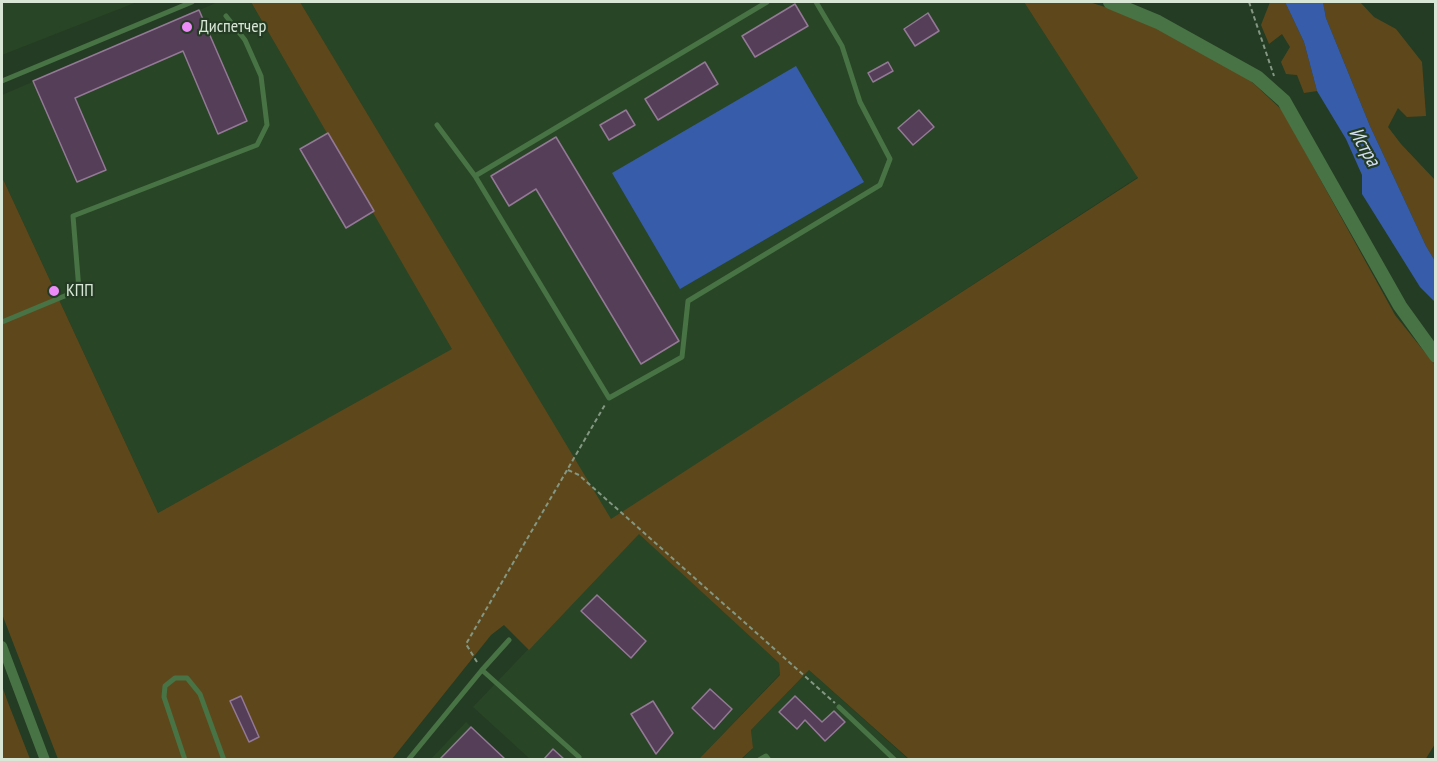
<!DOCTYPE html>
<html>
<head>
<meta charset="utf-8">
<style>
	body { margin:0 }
	#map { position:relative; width:1437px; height:761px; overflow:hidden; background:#243c23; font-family:"PT Sans Narrow",sans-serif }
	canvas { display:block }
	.frame { position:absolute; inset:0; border:3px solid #d8e6d6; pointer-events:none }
</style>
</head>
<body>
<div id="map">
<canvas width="1437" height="761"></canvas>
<div class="frame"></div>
</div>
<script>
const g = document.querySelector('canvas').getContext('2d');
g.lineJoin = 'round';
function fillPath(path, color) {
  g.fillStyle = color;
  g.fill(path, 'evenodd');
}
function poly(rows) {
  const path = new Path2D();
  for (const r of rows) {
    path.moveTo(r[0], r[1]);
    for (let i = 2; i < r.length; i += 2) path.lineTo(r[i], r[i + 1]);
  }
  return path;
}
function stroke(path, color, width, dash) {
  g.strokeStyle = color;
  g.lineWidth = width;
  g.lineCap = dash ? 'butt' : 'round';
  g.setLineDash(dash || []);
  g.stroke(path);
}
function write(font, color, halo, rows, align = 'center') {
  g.font = font + ' "PT Sans Narrow",sans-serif';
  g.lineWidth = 4.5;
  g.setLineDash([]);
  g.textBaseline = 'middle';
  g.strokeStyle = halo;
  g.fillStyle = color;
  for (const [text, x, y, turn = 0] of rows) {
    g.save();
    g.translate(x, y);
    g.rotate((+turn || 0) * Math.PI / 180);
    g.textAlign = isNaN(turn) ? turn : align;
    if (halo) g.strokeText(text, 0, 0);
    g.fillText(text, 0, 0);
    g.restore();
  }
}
fillPath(poly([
	[2,2,137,2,2,55],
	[218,2,251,2,453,349,158,513,2,177,2,95],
	[300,2,1024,2,1138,177,611,520],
	[639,533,779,663,780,674,699,759,530,759,473,707],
	[809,670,908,759,741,760,753,748,751,730],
	[466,722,471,727,505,759,430,760]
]), '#284526');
fillPath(poly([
	[251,2,300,2,611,519,1138,178,1024,2,1089,2,1128,14,1238,69,1282,110,1395,315,1435,365,1435,744,1425,760,909,759,809,670,751,730,753,748,741,759,699,759,780,675,779,663,639,534,529,650,504,625,491,635,392,759,58,759,2,614,2,177,158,513,452,349],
	[1270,2,1285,2,1304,42,1317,91,1304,93,1297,75,1286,74,1281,62,1290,47,1282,34,1269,44,1261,25],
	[1323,2,1360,2,1374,17,1396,29,1422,62,1426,116,1407,117,1398,108,1388,127,1401,144,1435,180,1435,261,1426,246,1370,126,1326,18],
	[2,686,7,700,30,759,2,759]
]), '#5e481b');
fillPath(poly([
	[1285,2,1323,2,1326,18,1370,126,1426,246,1435,261,1435,302,1420,287,1362,194,1362,175,1346,139,1317,91,1304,42],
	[796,66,864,182,680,289,612,173]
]), '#365caa');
const building = poly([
	[795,4,808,26,755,57,742,36,795,4],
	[199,10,247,121,218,134,183,51,75,98,106,170,77,182,33,81,199,10],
	[928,13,939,31,915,46,904,29,928,13],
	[705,62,718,84,658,120,645,99,705,62],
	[888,62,893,71,873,82,868,73,888,62],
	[626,110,635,125,609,140,600,125,626,110],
	[919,110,934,127,913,145,898,128,919,110],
	[328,133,374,211,346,228,300,149,328,133],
	[556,137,679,341,641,364,536,189,509,206,491,176,556,137],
	[597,595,646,641,631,658,581,611,597,595],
	[710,689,732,709,714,729,692,708,710,689],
	[241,696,259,737,249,742,230,701,241,696],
	[795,696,822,722,834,711,845,722,825,741,805,720,797,729,779,712,795,696],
	[653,701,673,733,656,754,631,714,653,701],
	[471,727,505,759,440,759,471,727],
	[553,749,564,759,544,759,553,749]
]);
fillPath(building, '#553e58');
stroke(building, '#937996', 1.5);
stroke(poly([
	[1249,2,1274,76],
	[568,470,579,475,835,703],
	[477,662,466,644,606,403]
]), '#849783', 2, [4.5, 3]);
stroke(poly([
	[2,81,192,2],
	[437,125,475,176,609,398,682,357,688,301,880,185,890,159,860,102,842,46,816,2],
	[475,176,767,2],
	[2,322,79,290,73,216,257,145,267,125,261,76,245,40,226,16],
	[482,670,509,640],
	[839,707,895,760],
	[185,760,164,697,165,686,175,678,187,678,200,694,224,760],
	[408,760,482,670,579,757],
	[759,760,766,756,769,760]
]), '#487345', 5);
stroke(poly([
	[2,646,45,760]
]), '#487345', 10);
stroke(poly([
	[1110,2,1158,22,1257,77,1284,101,1400,306,1436,356]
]), '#487345', 14);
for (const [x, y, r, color] of [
	[187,27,6,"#ed8cf9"],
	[54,291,6,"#ed8cf9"]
]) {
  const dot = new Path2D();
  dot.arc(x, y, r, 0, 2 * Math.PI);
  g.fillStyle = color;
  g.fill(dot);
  stroke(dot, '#243c23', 2);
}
write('18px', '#d8e6d6', '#243c23', [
	["Диспетчер",199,27],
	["КПП",66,291]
], 'left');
write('italic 20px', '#d6e1f7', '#243c23', [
	["Истра",1364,147,60]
]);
</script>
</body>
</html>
